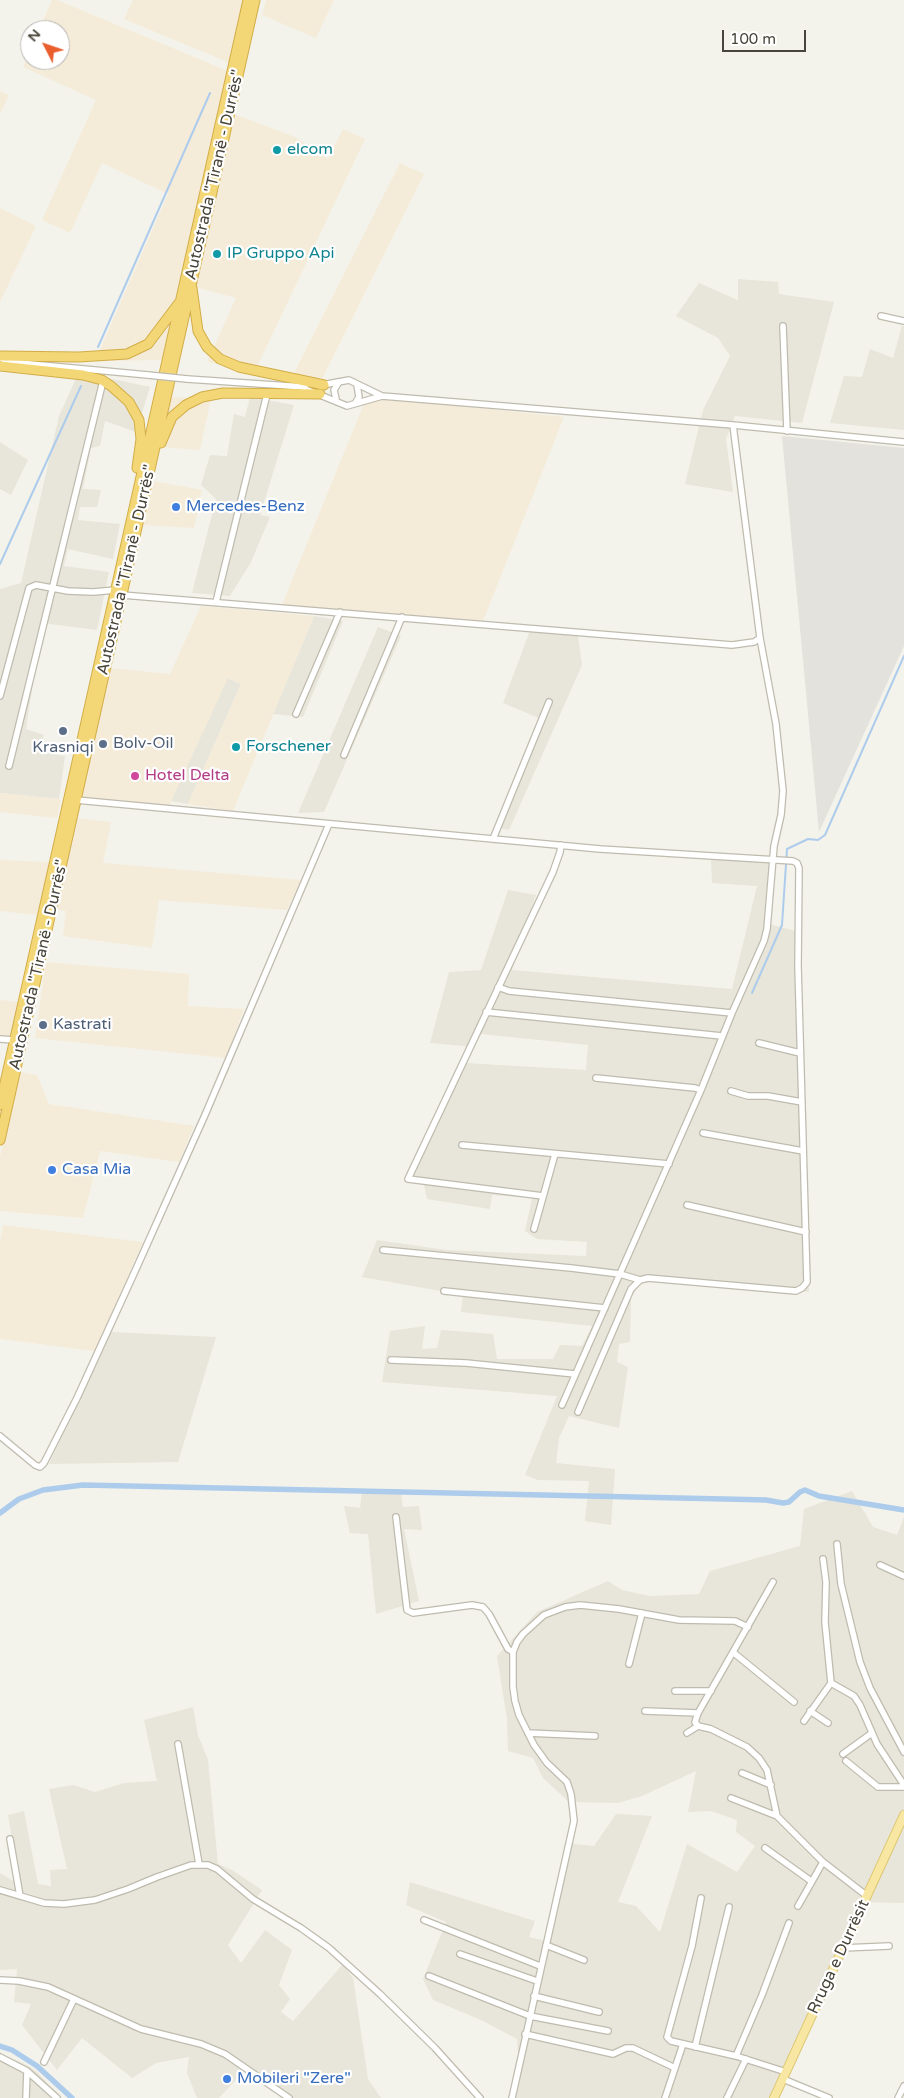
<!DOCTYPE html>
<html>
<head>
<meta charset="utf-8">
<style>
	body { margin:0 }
	#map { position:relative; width:904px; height:2098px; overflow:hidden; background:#f4f3eb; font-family:"Varela Round",sans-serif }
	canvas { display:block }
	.north { position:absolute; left:20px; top:20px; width:50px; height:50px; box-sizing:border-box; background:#fff; border:1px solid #b6b4b0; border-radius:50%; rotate:311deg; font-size:14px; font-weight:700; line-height:20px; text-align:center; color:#484439 }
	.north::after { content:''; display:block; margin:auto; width:18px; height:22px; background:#ea5d2d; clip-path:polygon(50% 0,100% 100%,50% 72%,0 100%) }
	.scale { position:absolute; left:722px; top:30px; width:84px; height:22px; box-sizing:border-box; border:2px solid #484439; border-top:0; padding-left:6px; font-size:15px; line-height:18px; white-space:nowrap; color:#484439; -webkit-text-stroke:4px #fff; paint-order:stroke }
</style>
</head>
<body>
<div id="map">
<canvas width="904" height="2098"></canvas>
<div class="north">N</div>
<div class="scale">100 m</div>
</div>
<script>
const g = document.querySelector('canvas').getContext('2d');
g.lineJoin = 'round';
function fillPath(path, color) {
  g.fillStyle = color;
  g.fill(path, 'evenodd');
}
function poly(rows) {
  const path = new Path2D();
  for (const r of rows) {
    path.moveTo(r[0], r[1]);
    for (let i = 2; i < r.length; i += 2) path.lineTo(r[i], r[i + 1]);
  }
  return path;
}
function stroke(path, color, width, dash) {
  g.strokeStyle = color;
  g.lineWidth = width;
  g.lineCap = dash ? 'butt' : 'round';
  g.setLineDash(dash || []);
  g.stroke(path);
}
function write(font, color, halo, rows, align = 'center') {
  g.font = font + ' "Varela Round",sans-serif';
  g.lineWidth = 4.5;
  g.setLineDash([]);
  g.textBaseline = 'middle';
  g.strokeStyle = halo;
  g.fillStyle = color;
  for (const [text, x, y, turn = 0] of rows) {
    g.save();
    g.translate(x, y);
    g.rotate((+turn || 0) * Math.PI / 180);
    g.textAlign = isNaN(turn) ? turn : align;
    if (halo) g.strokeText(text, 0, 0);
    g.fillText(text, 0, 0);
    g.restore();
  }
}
fillPath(poly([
	[738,279,778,282,779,294,834,302,802,423,735,416,726,439,733,492,685,484,703,410,730,356,718,338,676,316,699,283,738,300],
	[902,326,904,326,904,430,830,423,844,376,862,377,870,349,893,358],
	[79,372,150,387,136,432,105,421,100,446,91,448,83,489,101,490,97,507,80,507,78,520,120,524,113,559,68,549,64,566,109,572,97,630,42,623,26,729,44,735,36,751,65,756,59,799,0,793,0,589,21,583,59,416],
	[250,397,294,405,260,515,270,517,251,562,230,596,192,593,216,499,201,485,210,455,227,456,234,414,245,417],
	[0,442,28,460,11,495,0,489],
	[314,616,343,621,303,717,273,714],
	[532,625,577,629,582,665,509,830,494,827,541,719,503,703],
	[378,627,401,636,324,812,298,813],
	[227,678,241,684,188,804,171,801],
	[711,859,769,862,764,923,796,931,797,1047,803,1048,809,1292,644,1280,631,1297,630,1342,619,1344,617,1362,628,1367,619,1428,569,1416,559,1438,556,1463,615,1469,611,1525,585,1521,589,1481,538,1480,525,1475,557,1396,382,1382,390,1331,425,1326,422,1349,437,1348,441,1330,493,1334,497,1359,553,1359,560,1345,582,1346,592,1326,461,1312,463,1295,362,1277,377,1240,446,1250,586,1256,587,1242,537,1239,525,1231,532,1198,492,1195,490,1209,427,1199,424,1185,408,1182,466,1063,586,1070,588,1045,481,1034,474,1047,430,1043,449,972,481,970,508,890,536,895,512,970,732,989,757,886,712,883],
	[110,1332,216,1337,178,1462,49,1464],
	[400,1489,403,1507,419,1506,422,1530,404,1529,419,1601,376,1614,368,1534,350,1533,344,1506,360,1508,362,1491],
	[852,1491,873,1527,897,1535,904,1517,904,1903,863,1902,778,2098,515,2098,520,2081,517,2039,481,2020,433,2000,423,1979,446,1922,406,1905,410,1882,535,1921,529,1937,546,1941,565,1843,594,1846,616,1814,652,1816,618,1902,636,1906,660,1932,687,1844,737,1872,755,1846,736,1832,737,1820,711,1811,688,1812,696,1771,642,1796,618,1803,569,1802,543,1778,533,1758,508,1751,507,1719,497,1656,537,1612,608,1581,622,1590,650,1596,699,1594,710,1571,800,1546,804,1509],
	[193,1707,198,1735,208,1760,218,1864,232,1870,262,1890,228,1945,241,1963,265,1930,292,1950,279,1985,290,1999,281,2012,293,2021,343,1964,353,1978,368,2079,381,2098,288,2098,247,2068,219,2098,197,2098,187,2073,189,2057,156,2063,132,2078,82,2038,57,2070,22,2025,31,2004,14,2002,17,1969,0,1970,0,1873,20,1885,8,1815,24,1811,38,1884,51,1886,50,1870,67,1869,49,1789,73,1785,95,1792,124,1783,157,1781,144,1720],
	[0,2053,25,2064,37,2072,61,2098,0,2098]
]), '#e8e5da');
fillPath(poly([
	[52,0,57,0,228,71,197,214,162,360,98,361,98,354,168,194,102,163,70,233,42,220,96,100,23,67,30,51,30,60,60,60,60,30,39,30],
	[133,0,243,0,230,63,124,19],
	[266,0,334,0,316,38,262,15],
	[0,91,9,95,0,114],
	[234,114,295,137,328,159,343,129,365,139,255,371,207,362,236,298,195,287],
	[400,163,424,174,319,385,291,379],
	[0,208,36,226,0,302],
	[367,396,564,417,483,621,282,605],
	[170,397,211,399,200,450,160,447],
	[153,481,202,490,194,528,143,525],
	[201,606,314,616,233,811,188,804,241,684,228,678,169,806,82,798,110,668,170,674],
	[0,793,59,799,61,801,57,818,0,812],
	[75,818,111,822,103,863,301,880,287,910,159,900,152,948,63,936,66,911,55,909],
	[0,860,50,862,37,915,0,911],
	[46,962,189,974,188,1006,244,1009,226,1058,35,1038],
	[0,1000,20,1002,12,1038,0,1037],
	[18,1072,37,1075,49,1104,194,1126,179,1162,100,1151,83,1218,0,1211,0,1157],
	[3,1225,143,1242,95,1351,0,1339,0,1242]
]), '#f4ebd9');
fillPath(poly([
	[782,436,904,448,904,646,819,832]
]), '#e4e2dc');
stroke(poly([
	[98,347,210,93],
	[0,564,81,386],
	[752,993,782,925,787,849,808,839,818,840,825,835,904,656]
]), '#adccec', 2);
stroke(poly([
	[0,1513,19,1499,43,1490,83,1485,725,1499,766,1500,783,1503,789,1502,800,1492,805,1490,819,1496,904,1510],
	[0,2046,12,2050,37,2066,72,2098]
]), '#adccec', 5.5);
const minor = poly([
	[881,316,904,321],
	[783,326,787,431],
	[0,358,9,362,148,375],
	[187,379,305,387],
	[322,385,349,380,382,396],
	[303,388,347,406,382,396,733,425,904,442],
	[336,399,334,390,339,382],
	[356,402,359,397,357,385],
	[122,595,732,645,754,642,760,638],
	[216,602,267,394],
	[0,696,29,588,36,585,68,591,93,592,116,590],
	[296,714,340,612],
	[344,755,402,617],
	[9,766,103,381],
	[76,800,600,849,793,861,797,863,799,868,798,966,807,1282,802,1288,796,1291,648,1278,640,1280,631,1289,578,1412],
	[493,839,549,702],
	[498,987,509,991,732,1013],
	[486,1012,722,1036],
	[0,1039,14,1040],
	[759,1043,800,1053],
	[596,1078,695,1088,701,1090],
	[731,1091,748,1096,768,1096,802,1102],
	[703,1133,803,1151],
	[462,1145,669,1164],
	[543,1196,408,1179,553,872,560,852,561,845],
	[687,1205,806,1232],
	[534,1229,555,1154],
	[383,1250,571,1268,620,1274,640,1280],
	[444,1291,605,1308],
	[391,1360,466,1363,575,1374],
	[562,1405,701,1090,732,1013,764,941,767,929,774,846,781,815,783,791,776,724,760,638,733,425],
	[0,1436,35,1465,40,1467,44,1463,77,1398,136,1269,205,1115,329,824],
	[396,1517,407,1610,413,1613,472,1605,483,1607,489,1614,508,1649,513,1652],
	[837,1544,841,1584,860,1662,870,1688,904,1752],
	[880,1565,904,1576],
	[734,1653,794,1702],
	[629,1664,642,1613],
	[831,1683,854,1696,860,1705,877,1744,904,1785],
	[675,1691,711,1691],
	[645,1711,698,1713],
	[810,1711,828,1723],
	[804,1721,831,1683,825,1622,826,1582,823,1559],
	[698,1726,711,1729,747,1747,759,1758,767,1770,777,1816,823,1862,867,1896],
	[698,1726,695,1722,698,1713,773,1582],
	[528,1733,595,1736],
	[687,1733,698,1726],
	[178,1744,199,1864],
	[843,1754,872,1733],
	[846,1761,878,1787,904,1787],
	[742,1773,771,1785],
	[731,1798,777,1816],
	[10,1839,20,1896],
	[765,1848,811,1881],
	[0,1890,44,1903,64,1904,95,1900,128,1889,157,1877,191,1865,208,1865,217,1869,253,1899,301,1928,329,1948,380,1994,435,2048,480,2098],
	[701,1898,692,1946,667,2037,671,2041,736,2056,786,2072],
	[798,1906,823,1862],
	[424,1920,540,1966],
	[546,1945,584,1960],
	[843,1948,889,1946],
	[460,1954,537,1981],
	[429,1976,530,2016,608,2031],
	[0,1980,19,1981,48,1987,141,2029,201,2044,225,2054,289,2098],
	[534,1996,599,2012],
	[525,2034,613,2054,626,2048,633,2048,675,2068],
	[695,2047,729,1907],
	[736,2056,762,1995,789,1923],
	[0,2057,27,2071,57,2098],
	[44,2062,74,1999],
	[783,2079,829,2098],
	[26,2098,27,2071],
	[512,2098,574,1821,571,1794,567,1782,547,1763,534,1745,519,1715,515,1701,513,1687,513,1652,517,1642,523,1634,544,1615,565,1607,580,1605,619,1609,679,1620,735,1621,748,1627],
	[665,2098,683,2044],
	[727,2098,746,2059],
	[898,2098,904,2086]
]);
const major = poly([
	[774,2098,904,1815]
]);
const highway = poly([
	[192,288,198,331,207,347,220,359,239,367,324,385],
	[0,356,79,357,127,354,148,344,179,303],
	[0,366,83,375,102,380,111,386,129,402,139,420,141,439,137,468],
	[161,443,172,417,186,405,202,397,223,393,320,394],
	[0,1105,248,0],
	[0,1140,255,0]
]);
stroke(minor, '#bfbbae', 8);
stroke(major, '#dcc772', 10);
stroke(highway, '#d2ad47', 11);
stroke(minor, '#fff', 5.5);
stroke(major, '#f7e7a2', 8);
stroke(highway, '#f3d777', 9);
const minorBridge = poly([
	[148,375,187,379]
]);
stroke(minorBridge, '#bfbbae', 8, []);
stroke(minorBridge, '#fff', 5.5);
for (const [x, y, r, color] of [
	[277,150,5,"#0f9aa8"],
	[217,254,5,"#0f9aa8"],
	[176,507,5,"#3f7fe0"],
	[63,731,5,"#5c6f8a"],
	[103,744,5,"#5c6f8a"],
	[236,747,5,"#0f9aa8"],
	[135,776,5,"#d1479c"],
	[43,1025,5,"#5c6f8a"],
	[52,1170,5,"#3f7fe0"],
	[227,2079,5,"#3f7fe0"]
]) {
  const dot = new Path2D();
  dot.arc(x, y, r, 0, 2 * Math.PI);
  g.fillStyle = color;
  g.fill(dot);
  stroke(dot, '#fff', 2);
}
write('16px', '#0d838f', '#fff', [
	["elcom",287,150],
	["IP Gruppo Api",227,254],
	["Forschener",246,747]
], 'left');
write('16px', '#484439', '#fff', [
	["Autostrada \"Tiranë - Durrës\"",215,175,-77],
	["Autostrada \"Tiranë - Durrës\"",127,570,-77],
	["Autostrada \"Tiranë - Durrës\"",39,965,-77],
	["Rruga e Durrësit",839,1957,-65]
]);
write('16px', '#366cbe', '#fff', [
	["Mercedes-Benz",186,507],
	["Casa Mia",62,1170],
	["Mobileri \"Zere\"",237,2079]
], 'left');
write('16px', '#4e5e75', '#fff', [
	["Bolv-Oil",113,744],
	["Krasniqi",63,748,"center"],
	["Kastrati",53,1025]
], 'left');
write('16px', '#b23c85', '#fff', [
	["Hotel Delta",145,776]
], 'left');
</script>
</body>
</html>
